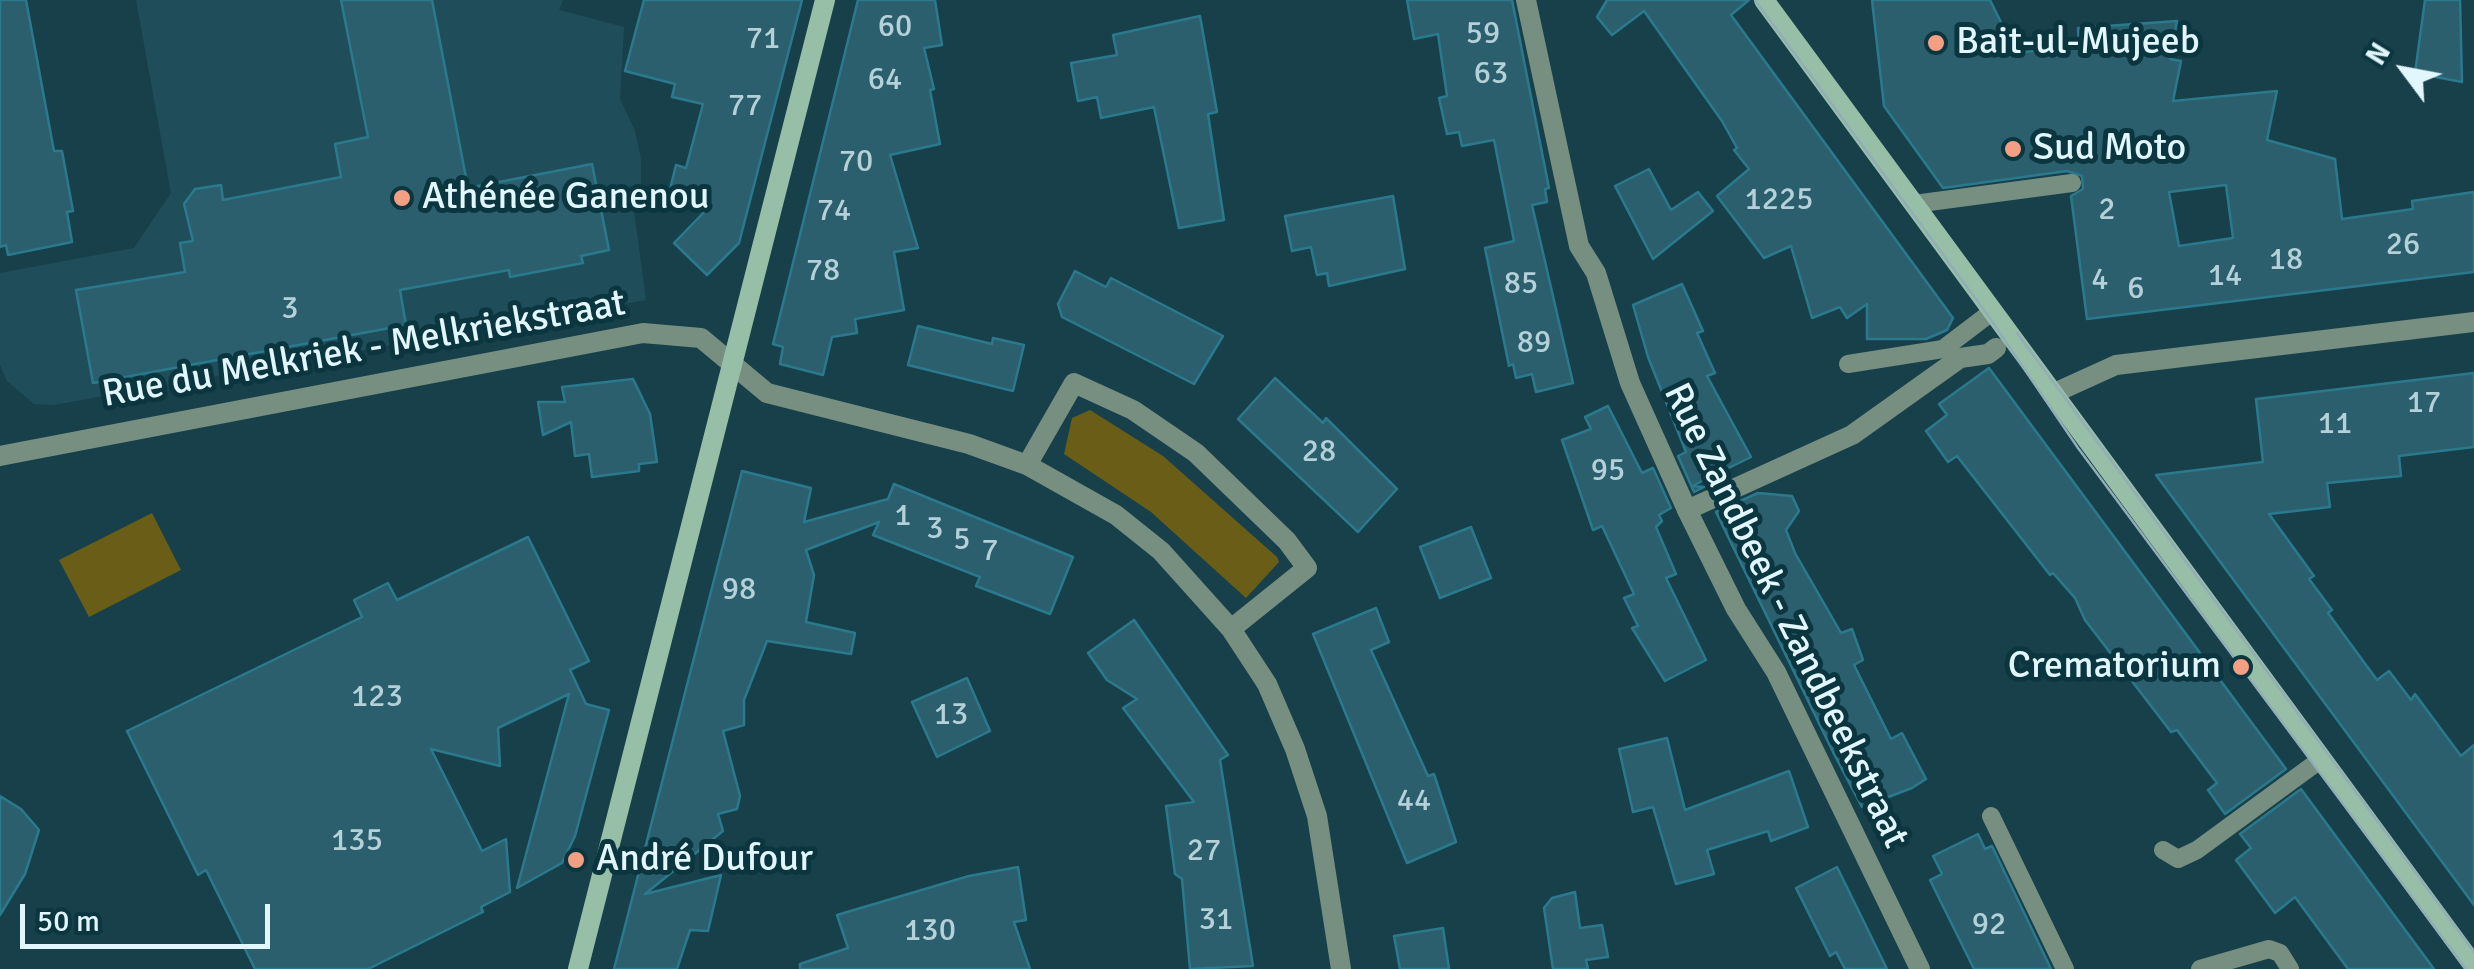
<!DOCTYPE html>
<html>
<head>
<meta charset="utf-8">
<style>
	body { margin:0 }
	#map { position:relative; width:2474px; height:969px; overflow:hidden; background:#18404b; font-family:Signika,sans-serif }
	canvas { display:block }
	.north { position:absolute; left:2354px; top:20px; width:100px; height:100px; -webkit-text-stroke:8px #0b3640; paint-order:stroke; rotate:302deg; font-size:28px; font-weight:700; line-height:40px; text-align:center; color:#e1f6fd }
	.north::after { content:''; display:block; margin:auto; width:35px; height:45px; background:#e1f6fd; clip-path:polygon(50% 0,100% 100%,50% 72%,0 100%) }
	.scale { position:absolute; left:20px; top:904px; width:250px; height:45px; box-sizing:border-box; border:5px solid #e1f6fd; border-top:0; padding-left:12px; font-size:30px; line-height:35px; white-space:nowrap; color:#e1f6fd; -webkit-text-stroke:8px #0b3640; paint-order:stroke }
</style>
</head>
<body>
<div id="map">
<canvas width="2474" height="969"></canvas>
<div class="north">N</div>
<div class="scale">50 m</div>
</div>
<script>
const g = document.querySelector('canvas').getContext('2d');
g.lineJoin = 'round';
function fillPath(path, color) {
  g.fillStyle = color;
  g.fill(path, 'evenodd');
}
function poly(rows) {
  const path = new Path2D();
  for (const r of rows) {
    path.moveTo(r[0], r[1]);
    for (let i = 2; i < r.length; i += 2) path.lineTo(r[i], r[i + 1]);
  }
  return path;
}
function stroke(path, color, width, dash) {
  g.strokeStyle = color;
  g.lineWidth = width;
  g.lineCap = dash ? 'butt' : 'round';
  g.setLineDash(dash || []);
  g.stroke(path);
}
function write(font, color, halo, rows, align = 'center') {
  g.font = font + ' Signika,sans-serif';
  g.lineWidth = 10;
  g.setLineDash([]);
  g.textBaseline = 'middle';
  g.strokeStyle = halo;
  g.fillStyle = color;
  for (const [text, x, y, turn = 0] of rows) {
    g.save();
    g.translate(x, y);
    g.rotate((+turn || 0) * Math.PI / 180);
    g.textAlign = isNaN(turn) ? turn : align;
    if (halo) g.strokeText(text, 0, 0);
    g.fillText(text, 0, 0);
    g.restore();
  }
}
fillPath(poly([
	[136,0,563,0,559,10,624,27,620,99,635,131,641,159,641,188,633,203,646,300,53,405,34,404,7,381,0,365,0,273,134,248,171,193]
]), '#1f4e5a');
fillPath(poly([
	[1090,410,1163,456,1277,557,1279,562,1246,598,1151,512,1064,454,1072,418],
	[152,513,181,570,89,617,59,560]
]), '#6a5d17');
const building = poly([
	[0,0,26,0,54,151,62,151,73,211,67,212,72,242,8,255,6,245,0,247,0,0],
	[341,0,432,0,468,188,592,164,609,250,581,256,583,263,510,277,509,270,400,290,406,325,93,383,76,290,185,272,180,243,193,241,184,204,195,189,221,185,223,200,341,177,335,144,368,137,341,0],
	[644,0,802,0,739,243,707,275,674,243,710,206,668,197,676,165,686,168,703,104,672,97,675,84,625,71,644,0],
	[858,0,935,0,942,45,924,48,934,89,930,90,940,144,890,155,918,248,894,252,904,310,855,319,857,333,832,337,823,375,780,364,783,347,773,344,858,0],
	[1407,0,1512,0,1549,188,1545,189,1547,202,1532,205,1573,383,1536,392,1532,374,1516,378,1513,364,1509,366,1485,248,1514,241,1494,140,1462,146,1459,132,1447,134,1439,98,1447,96,1438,34,1414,39,1407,0],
	[1607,0,1749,0,1731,15,1953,318,1947,330,1926,339,1867,339,1867,304,1847,318,1840,307,1812,318,1791,246,1764,258,1717,196,1749,169,1734,150,1737,148,1722,121,1644,11,1612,35,1597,17,1607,0],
	[1872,0,1990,0,2016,53,2079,46,2078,28,2177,21,2170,59,2181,61,2173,101,2277,91,2267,140,2335,159,2342,219,2413,209,2412,201,2474,192,2474,272,2087,319,2071,196,2083,189,2082,176,2067,171,1943,188,1884,106,1872,0],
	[2226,185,2233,238,2179,246,2169,192,2226,185],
	[2425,0,2460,0,2462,82,2415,73,2425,0],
	[1200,16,1217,112,1208,114,1224,220,1179,228,1154,107,1101,118,1097,97,1078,101,1071,63,1117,55,1113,35,1200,16],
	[1649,169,1671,210,1698,192,1713,211,1653,259,1615,186,1649,169],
	[1393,196,1405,269,1329,286,1327,273,1317,275,1311,247,1292,251,1285,216,1393,196],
	[1075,271,1106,287,1111,278,1223,336,1194,384,1062,317,1058,304,1075,271],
	[1682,284,1703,331,1697,333,1715,373,1707,376,1751,457,1692,486,1704,487,1694,492,1678,456,1686,452,1648,357,1633,305,1682,284],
	[918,326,992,344,993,338,1024,345,1013,391,908,365,918,326],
	[1989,368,2286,769,2225,814,2208,790,2217,783,2177,730,2171,732,2085,620,2075,598,2053,573,2050,575,1957,456,1948,462,1926,431,1947,415,1939,404,1989,368],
	[2474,373,2474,447,2399,456,2401,476,2327,483,2330,507,2269,514,2314,576,2309,579,2332,610,2328,613,2377,680,2389,671,2411,700,2415,694,2461,756,2474,745,2474,905,2156,475,2263,462,2256,399,2474,373],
	[1275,378,1323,423,1326,418,1397,489,1358,532,1238,419,1275,378],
	[633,379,650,414,657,462,639,464,639,471,592,477,589,454,575,456,571,422,543,435,538,402,565,402,562,387,633,379],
	[1608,406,1642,473,1653,468,1671,508,1659,515,1662,521,1656,527,1676,574,1666,578,1706,660,1665,681,1632,628,1638,626,1624,598,1634,594,1602,526,1593,530,1562,440,1591,429,1585,417,1608,406],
	[742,471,811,488,804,522,888,499,894,484,1073,557,1050,614,976,586,980,577,873,535,879,522,806,550,814,575,806,622,855,633,851,654,767,641,744,700,744,725,723,731,740,796,737,809,718,814,723,831,645,894,721,875,708,931,690,930,677,969,614,969,742,471],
	[1758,493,1792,496,1799,511,1786,530,1795,553,1841,633,1852,629,1863,660,1854,665,1891,739,1902,733,1926,779,1912,788,1862,807,1834,754,1716,512,1758,493],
	[1471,527,1491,578,1440,598,1420,547,1471,527],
	[528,537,589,661,570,670,586,704,609,710,575,836,562,863,517,888,569,694,498,728,500,766,431,749,482,851,506,839,510,892,481,907,483,912,368,969,255,969,206,870,198,875,127,731,362,617,354,600,388,583,397,600,528,537],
	[1376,608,1389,642,1371,650,1428,776,1434,774,1456,842,1407,863,1313,634,1376,608],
	[1134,620,1228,755,1220,760,1253,966,1190,969,1182,879,1175,874,1166,806,1194,802,1123,708,1137,699,1107,680,1088,653,1134,620],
	[967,678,990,731,937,757,912,702,967,678],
	[1667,738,1685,810,1789,771,1808,827,1771,841,1768,831,1707,850,1714,874,1676,884,1653,807,1633,812,1619,749,1667,738],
	[2301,789,2349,854,2434,969,2348,969,2295,897,2275,913,2236,860,2251,848,2240,834,2301,789],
	[0,796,21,809,39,830,25,874,0,915,0,796],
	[1978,834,1985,849,1992,846,2051,969,1974,969,1930,880,1942,874,1933,856,1978,834],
	[1018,867,1026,920,1014,922,1030,969,800,969,800,964,848,948,837,915,969,876,1018,867],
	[1837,867,1864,922,1887,969,1845,969,1836,952,1830,956,1796,888,1837,867],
	[1575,892,1580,928,1602,925,1608,957,1586,960,1588,969,1553,969,1544,908,1552,898,1575,892],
	[1443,928,1449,969,1400,969,1394,936,1443,928]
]);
fillPath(building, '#2c5f6d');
stroke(building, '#2a798d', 2.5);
stroke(poly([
	[1914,204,2072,183],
	[1848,364,1943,349,1993,311],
	[1991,816,2065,969],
	[2163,850,2178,859,2197,850,2320,760],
	[2200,969,2269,949,2280,953,2290,969]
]), '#768f80', 18);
stroke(poly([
	[1687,510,1852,435,1960,358,1988,354,1996,348]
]), '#768f80', 20);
stroke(poly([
	[1526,0,1579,246,1596,273,1630,383,1687,510,1736,609,1776,672,1920,969],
	[2052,394,2116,365,2474,322],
	[0,456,643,333,701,338,767,393,969,444,1027,465,1116,515,1161,551,1231,629,1267,684,1295,749,1317,816,1341,969],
	[1027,465,1074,383,1133,410,1196,453,1287,541,1307,568,1231,629]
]), '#768f80', 20);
stroke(poly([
	[1764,0,2474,966],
	[578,969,825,0]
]), '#97bfa7', 20);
stroke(poly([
	[1755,0,1987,314,2078,448,2466,969],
	[2017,333,2474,952]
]), '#91aeb6', 2.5);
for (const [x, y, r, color] of [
	[1936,43,10,"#f39f84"],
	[2013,149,10,"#f39f84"],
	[402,198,10,"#f39f84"],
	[2241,667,10,"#f39f84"],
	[576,860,10,"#f39f84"]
]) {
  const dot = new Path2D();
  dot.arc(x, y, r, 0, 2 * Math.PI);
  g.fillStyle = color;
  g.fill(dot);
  stroke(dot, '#0b3640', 4);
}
write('32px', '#b4d0d9', null, [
	["60",895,28],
	["59",1483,35],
	["71",763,40],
	["63",1491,75],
	["64",885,81],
	["77",745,107],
	["70",856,163],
	["1225",1779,201],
	["2",2107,211],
	["74",834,212],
	["26",2403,246],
	["18",2286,261],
	["78",823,272],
	["14",2225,277],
	["4",2100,281],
	["85",1521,285],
	["6",2136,290],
	["3",290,310],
	["89",1534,344],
	["17",2424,404],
	["11",2335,425],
	["28",1319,453],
	["95",1608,472],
	["1",903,517],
	["3",935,530],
	["5",962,541],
	["7",990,552],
	["98",739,591],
	["123",377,698],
	["13",951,716],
	["44",1414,802],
	["135",357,842],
	["27",1204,852],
	["31",1216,921],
	["92",1989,926],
	["130",930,932]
]);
write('38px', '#e1f6fd', '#0b3640', [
	["Bait-ul-Mujeeb",1956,43],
	["Sud Moto",2033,149],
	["Athénée Ganenou",422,198],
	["Crematorium",2221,667,"right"],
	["André Dufour",596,860]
], 'left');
write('38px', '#e1f6fd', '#0b3640', [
	["Rue du Melkriek - Melkriekstraat",364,350,-10],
	["Rue Zandbeek - Zandbeekstraat",1785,616,64]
]);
</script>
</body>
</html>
